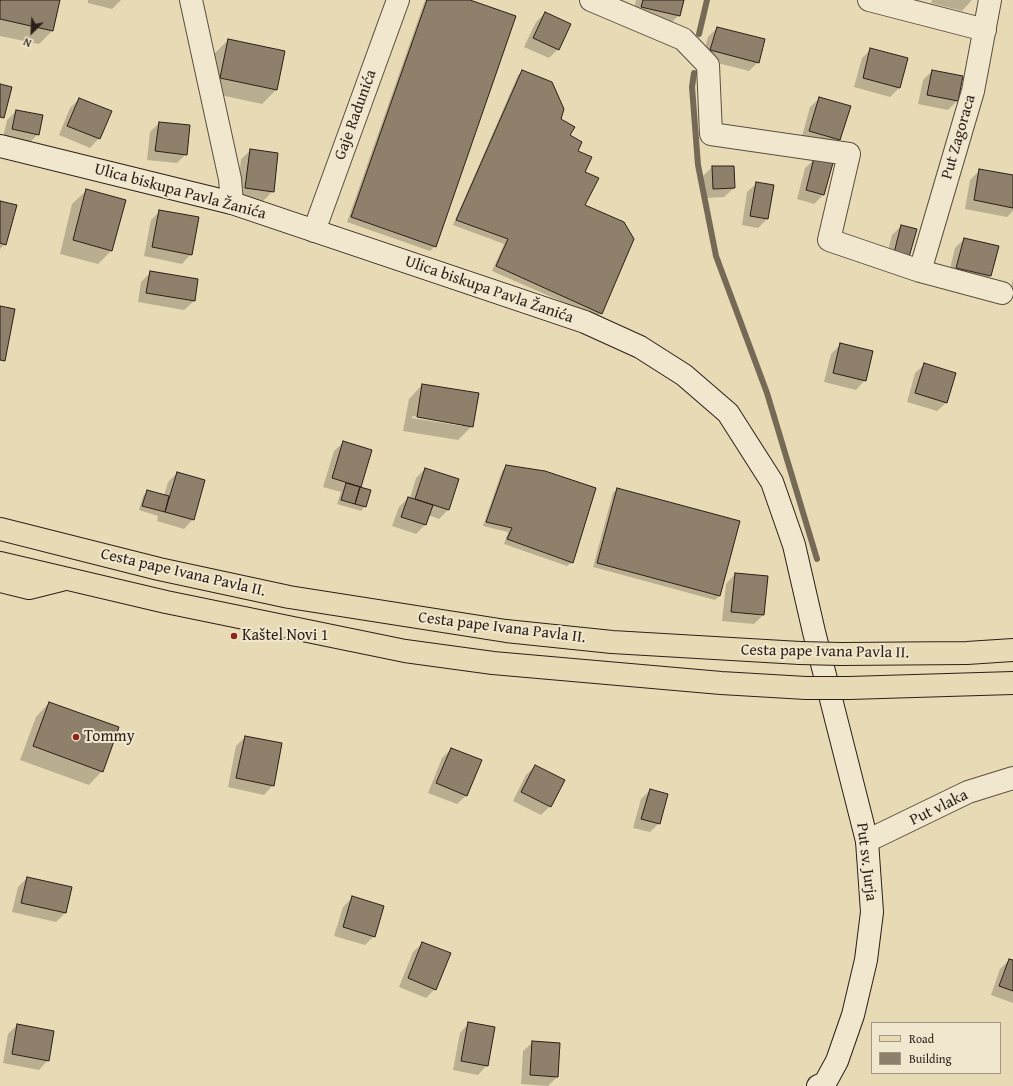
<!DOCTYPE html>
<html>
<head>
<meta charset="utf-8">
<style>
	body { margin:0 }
	#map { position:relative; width:1013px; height:1086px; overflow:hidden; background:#e8dab4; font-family:"Gentium Book Plus",serif }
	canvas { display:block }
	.legend { position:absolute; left:871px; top:1022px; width:130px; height:52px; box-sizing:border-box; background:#f0e7ce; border:1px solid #a29786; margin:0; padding:5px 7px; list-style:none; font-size:12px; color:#2c1f19 }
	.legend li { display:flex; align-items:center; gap:8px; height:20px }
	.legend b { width:20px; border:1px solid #a29786 }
	.north { position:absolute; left:12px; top:12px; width:40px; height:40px; -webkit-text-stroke:3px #f0e7ce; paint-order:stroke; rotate:204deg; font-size:11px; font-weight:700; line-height:16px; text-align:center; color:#2c1f19 }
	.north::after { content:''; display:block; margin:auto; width:14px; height:18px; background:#2c1f19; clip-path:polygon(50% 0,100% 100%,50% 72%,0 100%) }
</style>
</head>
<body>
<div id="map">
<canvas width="1013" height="1086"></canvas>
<ul class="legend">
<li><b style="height:5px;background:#e8dab4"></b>Road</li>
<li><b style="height:11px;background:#8e806a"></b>Building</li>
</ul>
<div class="north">N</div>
</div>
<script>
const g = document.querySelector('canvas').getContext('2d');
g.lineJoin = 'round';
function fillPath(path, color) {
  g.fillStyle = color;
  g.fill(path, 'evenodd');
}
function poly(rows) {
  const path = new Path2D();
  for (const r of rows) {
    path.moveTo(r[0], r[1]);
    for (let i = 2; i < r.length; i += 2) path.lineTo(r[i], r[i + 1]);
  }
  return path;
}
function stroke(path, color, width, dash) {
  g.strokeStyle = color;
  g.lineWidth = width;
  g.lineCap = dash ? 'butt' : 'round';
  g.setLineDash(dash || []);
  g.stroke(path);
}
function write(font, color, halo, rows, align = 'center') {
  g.font = font + ' "Gentium Book Plus",serif';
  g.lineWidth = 4;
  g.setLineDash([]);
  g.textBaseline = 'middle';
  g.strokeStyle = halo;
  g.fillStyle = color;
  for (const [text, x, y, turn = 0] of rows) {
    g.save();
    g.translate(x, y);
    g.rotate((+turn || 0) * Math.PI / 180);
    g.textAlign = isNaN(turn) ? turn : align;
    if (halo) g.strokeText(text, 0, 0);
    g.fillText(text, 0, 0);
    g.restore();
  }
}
fillPath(poly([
	[0,0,59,0,53,30,39,44,0,36],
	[88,0,121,0,112,9,88,3],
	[425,0,467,0,435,246,430,251,347,222],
	[636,0,683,0,679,15,670,24,633,16],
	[932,0,972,0,962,11,931,3],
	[545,13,558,49,549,58,524,47,536,22],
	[717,28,758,62,749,71,702,59,708,37],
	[228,40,276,90,262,104,206,92,214,54],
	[871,49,899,88,890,97,854,87,862,58],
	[522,71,569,135,577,152,584,173,584,206,601,313,597,317,492,271,504,244,453,225,518,75],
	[932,71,962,77,957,101,948,110,918,104,923,80],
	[820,98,840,140,830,149,801,140,810,107],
	[79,99,99,138,90,148,59,135,70,108],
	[16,111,38,134,29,143,3,138,7,120],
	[159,123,186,154,177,163,147,160,150,132],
	[251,150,273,191,263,201,237,197,241,159],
	[815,159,823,195,814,204,797,199,805,168],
	[712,167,734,188,724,197,704,198,703,176],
	[980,170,1013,176,1013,211,1007,217,965,209,970,180],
	[757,183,767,219,758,228,742,225,747,192],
	[86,191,112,250,98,264,60,254,72,204],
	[0,202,5,244,0,249],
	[160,211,191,254,182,264,144,256,151,220],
	[901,226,915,229,885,262,892,235],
	[964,239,997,247,990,276,981,285,948,277,955,248],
	[150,273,194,301,184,310,138,302,141,282],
	[1013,279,1013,287,1011,287],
	[841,344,865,380,856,390,824,382,831,354],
	[925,364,947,402,937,411,907,402,915,373],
	[422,385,472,426,458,440,403,431,409,399],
	[412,416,462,424,462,426,412,418],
	[344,442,365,506,361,511,337,504,341,492,323,487,334,451],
	[506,466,572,562,567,566,504,544,508,532,483,526,502,471],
	[425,469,448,510,439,519,428,515,425,525,416,534,392,526,399,507,408,498,410,498,416,478],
	[177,473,193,519,184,529,157,521,158,516,139,510,143,496,147,492,164,496,168,482],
	[617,489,719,596,715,600,593,567,613,493],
	[735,574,763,615,754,624,722,621,726,584],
	[49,703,102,771,89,785,20,760,36,717],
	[245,737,273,785,264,795,228,787,236,746],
	[451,749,467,795,457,804,428,793,442,758],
	[535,766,550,806,541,815,513,801,526,775],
	[650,790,659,823,650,832,633,828,641,799],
	[27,878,65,913,56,922,12,912,18,887],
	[352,898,374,936,365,945,334,936,343,907],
	[423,943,435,989,426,998,399,987,413,952],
	[1009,960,1013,961,1013,1003,991,995,1000,969],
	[469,1023,487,1065,478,1075,453,1070,460,1033],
	[17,1025,48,1060,39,1070,3,1063,8,1034],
	[533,1042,559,1044,557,1077,548,1086,521,1084,523,1051]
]), '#0003');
stroke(poly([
	[699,34,707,0],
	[694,73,692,87,698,165,716,256,767,393,817,559]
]), '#766956', 6);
const building = poly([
	[0,0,60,0,53,31,0,19,0,0],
	[427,0,470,0,516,16,436,247,351,217,427,0],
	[643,0,684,0,680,16,641,7,643,0],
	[545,12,571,24,559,50,533,38,545,12],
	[717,27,765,39,759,63,710,50,717,27],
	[228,39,285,51,277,90,220,78,228,39],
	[870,48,908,58,900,88,863,78,870,48],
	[522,70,552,82,564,109,561,119,575,127,570,135,582,142,578,151,592,157,585,172,599,178,585,205,624,222,634,239,602,314,496,266,508,239,456,220,522,70],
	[932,70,963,76,958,101,927,95,932,70],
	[0,84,12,87,4,118,0,117,0,84],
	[819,97,851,106,840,140,809,131,819,97],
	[79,98,112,111,100,139,67,126,79,98],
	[16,110,43,115,39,135,12,129,16,110],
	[159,122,190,125,187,155,155,151,159,122],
	[250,149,278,153,274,192,245,188,250,149],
	[814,158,833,163,824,195,806,190,814,158],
	[712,166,734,166,735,188,713,189,712,166],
	[979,169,1013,175,1013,208,974,200,979,169],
	[756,182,774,185,768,219,750,216,756,182],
	[86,189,126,200,112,251,73,240,86,189],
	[0,201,17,205,6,245,0,243,0,201],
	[159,210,199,217,192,255,152,247,159,210],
	[901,225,917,229,909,257,894,253,901,225],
	[964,238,999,246,991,276,956,268,964,238],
	[150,271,198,279,195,301,146,293,150,271],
	[0,306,15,309,5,361,0,360,0,306],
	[840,343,873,351,866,381,833,373,840,343],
	[924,363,956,373,947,403,915,393,924,363],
	[422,384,479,393,473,427,417,417,422,384],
	[343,441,372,450,361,487,332,478,343,441],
	[506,465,545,471,596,488,573,563,507,539,512,528,486,522,506,465],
	[425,468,459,479,449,510,415,499,425,468],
	[177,472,205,480,194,520,165,512,177,472],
	[346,483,360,487,355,504,341,500,346,483],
	[360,487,371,490,366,507,355,504,360,487],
	[617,488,740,521,720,596,597,563,617,488],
	[147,490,169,496,165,512,142,506,147,490],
	[408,497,433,505,426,525,401,517,408,497],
	[735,573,768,576,764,615,731,612,735,573],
	[49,702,119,727,103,772,33,746,49,702],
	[245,736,282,743,274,786,236,778,245,736],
	[451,748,482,760,467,796,436,783,451,748],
	[535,765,565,780,551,807,521,792,535,765],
	[650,789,668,794,660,824,641,819,650,789],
	[27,877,72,887,66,913,21,903,27,877],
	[352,896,384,906,375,937,343,927,352,896],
	[422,942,451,953,436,990,408,978,422,942],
	[1009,959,1013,960,1013,991,999,986,1009,959],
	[468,1022,495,1027,488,1066,461,1061,468,1022],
	[17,1024,54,1031,49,1061,12,1054,17,1024],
	[532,1041,560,1043,558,1077,530,1075,532,1041]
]);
fillPath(building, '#8e806a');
stroke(building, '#2c1f19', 1);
const street = poly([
	[191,0,230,179,232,203],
	[591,0,683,39,708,65,711,134,849,154,829,240,920,271,1002,293],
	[869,0,985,30],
	[314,231,398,0],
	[920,271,973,91,990,0],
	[867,841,968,792,1013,778]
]);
const secondary = poly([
	[0,146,232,203,585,322,640,347,684,375,728,413,772,482,794,545,814,632,867,841,872,912,866,960,853,1015,837,1061,825,1083,818,1086]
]);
const primary = poly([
	[0,529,159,569,289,597,506,631,612,642,800,653],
	[0,563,166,602,405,651,493,663,721,683,806,688],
	[0,581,29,588,61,580],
	[841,654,967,653,1013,650],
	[849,688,1013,683]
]);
stroke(street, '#5b4e40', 24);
stroke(secondary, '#2c1f19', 24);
stroke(primary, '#2c1f19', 24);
stroke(street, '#f0e7ce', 22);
stroke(secondary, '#f0e7ce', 22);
stroke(primary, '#e8dab4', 22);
const primaryBridge = poly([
	[800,653,841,654],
	[806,688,849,688]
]);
stroke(primaryBridge, '#2c1f19', 24, []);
stroke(primaryBridge, '#e8dab4', 22);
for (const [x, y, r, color] of [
	[234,636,4,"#8f2418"],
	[76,737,4,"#8f2418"]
]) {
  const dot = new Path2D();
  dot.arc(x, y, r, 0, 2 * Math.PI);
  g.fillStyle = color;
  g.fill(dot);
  stroke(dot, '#f0e7ce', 1.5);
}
write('16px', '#2c1f19', '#f0e7ce', [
	["Gaje Radunića",356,115,-70],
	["Put Zagoraca",959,137,-74],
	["Ulica biskupa Pavla Žanića",180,192,15],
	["Ulica biskupa Pavla Žanića",489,290,19],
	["Cesta pape Ivana Pavla II.",183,573,13],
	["Cesta pape Ivana Pavla II.",502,628,7],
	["Cesta pape Ivana Pavla II.",825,652,1],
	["Put vlaka",939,808,-26],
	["Put sv. Jurja",866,862,83]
]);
write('16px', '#2c1f19', '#f0e7ce', [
	["Kaštel Novi 1",242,636],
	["Tommy",84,737]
], 'left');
</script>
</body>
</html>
